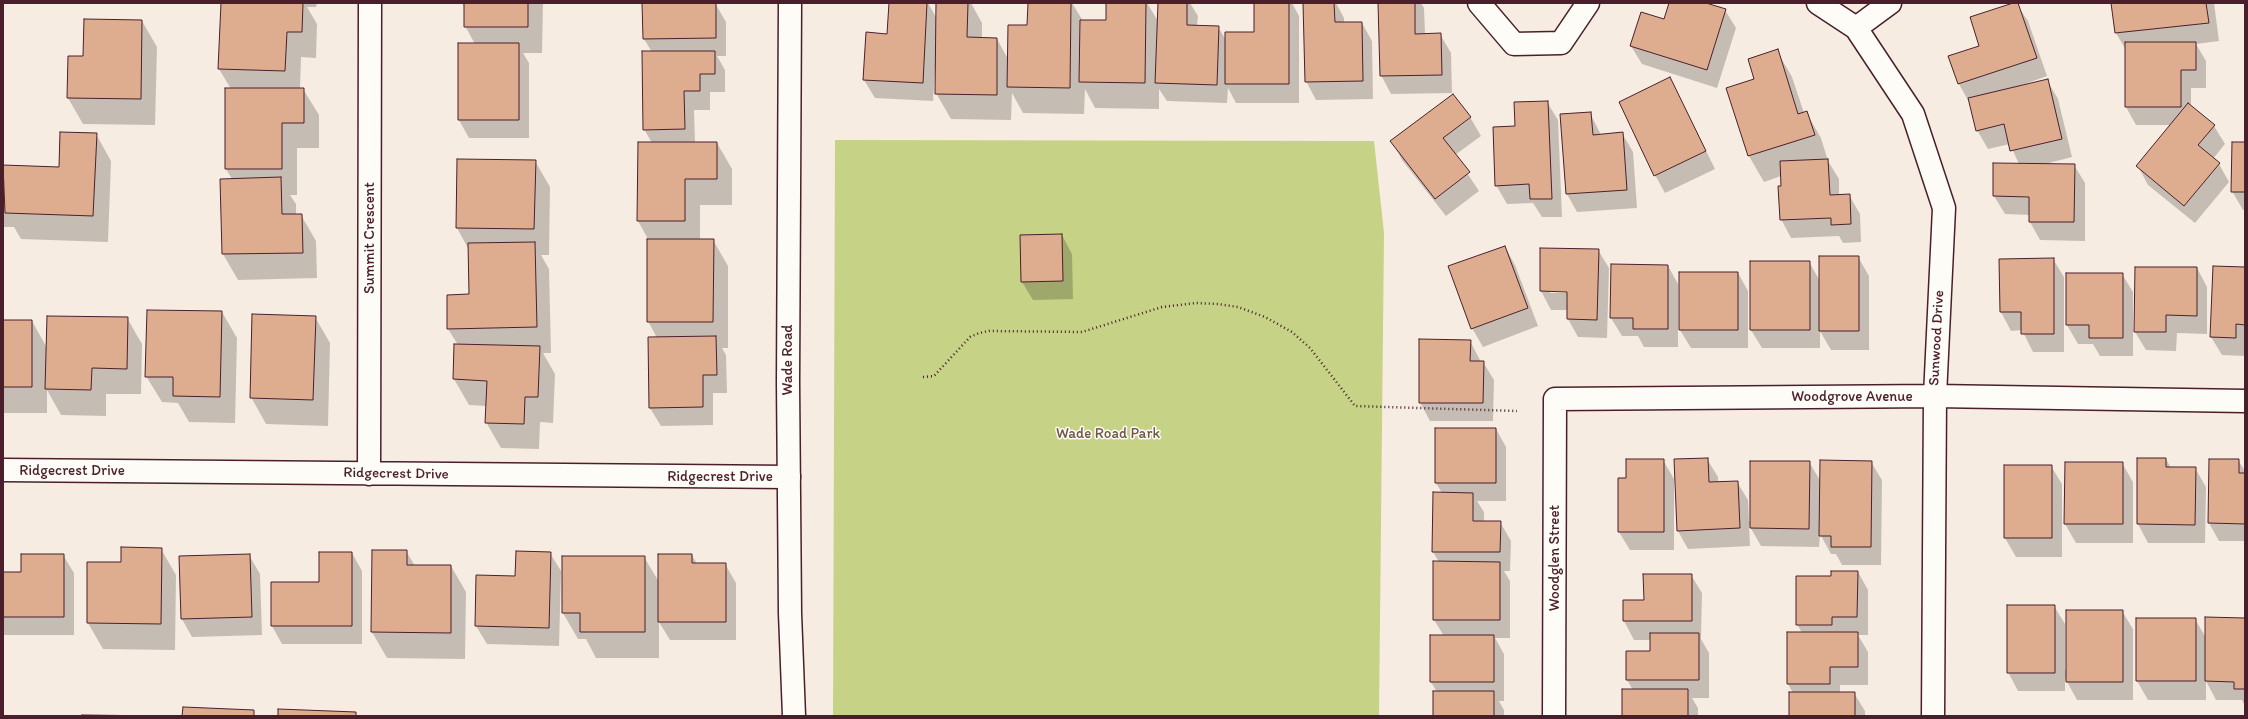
<!DOCTYPE html>
<html>
<head>
<meta charset="utf-8">
<style>
	body { margin:0 }
	#map { position:relative; width:2248px; height:719px; overflow:hidden; background:#f7ece2; font-family:Itim,sans-serif }
	canvas { display:block }
	.frame { position:absolute; inset:0; border:4px solid #4a1f2b; pointer-events:none }
</style>
</head>
<body>
<div id="map">
<canvas width="2248" height="719"></canvas>
<div class="frame"></div>
</div>
<script>
const g = document.querySelector('canvas').getContext('2d');
g.lineJoin = 'round';
function fillPath(path, color) {
  g.fillStyle = color;
  g.fill(path, 'evenodd');
}
function poly(rows) {
  const path = new Path2D();
  for (const r of rows) {
    path.moveTo(r[0], r[1]);
    for (let i = 2; i < r.length; i += 2) path.lineTo(r[i], r[i + 1]);
  }
  return path;
}
function stroke(path, color, width, dash) {
  g.strokeStyle = color;
  g.lineWidth = width;
  g.lineCap = dash ? 'butt' : 'round';
  g.setLineDash(dash || []);
  g.stroke(path);
}
function write(font, color, halo, rows, align = 'center') {
  g.font = font + ' Itim,sans-serif';
  g.lineWidth = 3;
  g.setLineDash([]);
  g.textBaseline = 'middle';
  g.strokeStyle = halo;
  g.fillStyle = color;
  for (const [text, x, y, turn = 0] of rows) {
    g.save();
    g.translate(x, y);
    g.rotate((+turn || 0) * Math.PI / 180);
    g.textAlign = isNaN(turn) ? turn : align;
    if (halo) g.strokeText(text, 0, 0);
    g.fillText(text, 0, 0);
    g.restore();
  }
}
fillPath(poly([
	[835,140,1374,141,1384,233,1379,716,833,716]
]), '#c6d286');
fillPath(poly([
	[222,3,317,3,316,7,307,7,317,24,316,58,301,57,300,89,303,89,319,115,319,148,297,148,297,195,290,195,296,204,296,215,301,215,316,241,317,278,238,280,223,254,232,179,226,169,231,89,219,69],
	[462,3,543,3,542,53,523,53,529,63,529,138,469,138,459,120,475,44,465,26,465,8],
	[643,3,715,3,726,22,726,56,717,56,725,70,725,92,710,92,710,110,694,110,695,143,717,143,732,169,732,205,700,205,700,240,713,240,728,266,728,348,722,348,726,355,727,393,713,393,713,425,661,426,650,408,657,338,648,321,648,239,638,221,639,143,652,143,644,129,652,52,644,39],
	[890,3,928,3,937,19,937,3,971,3,982,23,982,39,997,39,1008,59,1028,26,1029,3,1072,3,1083,21,1107,21,1107,3,1147,3,1158,21,1159,3,1190,3,1198,16,1197,26,1218,27,1226,40,1255,33,1255,3,1292,3,1299,16,1299,103,1236,103,1228,88,1227,103,1167,101,1159,89,1159,109,1095,108,1085,89,1084,114,1023,113,1012,93,1011,120,951,119,936,93,936,68,935,68,933,101,875,98,864,80,888,35],
	[1304,3,1336,3,1344,18,1344,23,1362,23,1372,41,1373,99,1316,100,1306,81],
	[1379,3,1421,3,1424,8,1425,34,1440,34,1451,53,1452,93,1391,94,1381,75],
	[1670,3,1703,3,1725,10,1736,28,1717,88,1642,64,1631,46,1665,20],
	[2016,3,2028,21,2047,76,2022,85,2022,86,2047,80,2058,99,2072,157,2045,164,2074,165,2085,183,2085,241,2040,240,2030,222,2030,215,2005,214,1994,196,2019,164,2010,144,1988,149,1977,130,1969,102,1959,84,1950,56,1981,46],
	[2112,3,2214,3,2219,41,2196,44,2206,61,2206,88,2191,88,2191,106,2214,126,2225,144,2213,159,2219,164,2229,182,2195,223,2148,185,2138,166,2172,125,2136,125,2126,107,2126,50,2116,33],
	[142,21,157,47,155,125,83,124,68,98,69,57,84,57],
	[1777,51,1792,77,1804,113,1806,112,1821,138,1828,161,1839,179,1839,196,1849,195,1860,214,1861,242,1843,243,1839,236,1791,238,1781,219,1781,176,1764,182,1749,156,1727,89,1756,80],
	[1670,78,1715,169,1665,193,1655,175],
	[1547,102,1558,120,1562,217,1542,217,1533,203,1507,204,1496,185,1516,127],
	[1590,113,1601,135,1622,133,1633,152,1637,208,1577,212,1567,194,1561,115],
	[1470,117,1481,136,1455,155,1479,191,1446,216,1402,160,1392,141],
	[96,134,111,161,108,242,21,239,14,227,3,227,3,166,60,168],
	[2245,143,2245,210,2243,210,2232,191],
	[458,160,535,161,550,187,549,255,541,255,549,269,551,353,543,353,555,374,553,423,540,422,539,449,501,448,486,422,487,406,469,405,454,379,455,345,458,345,448,329,470,295,469,250,457,228],
	[1062,235,1072,254,1073,299,1033,300,1022,282,1021,236],
	[1505,247,1515,265,1538,326,1483,347,1472,328],
	[1541,249,1598,250,1609,268,1607,338,1578,337,1568,319,1568,310,1551,310,1541,291],
	[1550,291,1572,291,1572,293,1550,293],
	[1858,257,1869,276,1869,350,1831,350,1820,331,1820,348,1762,348,1751,330,1751,262,1809,262,1820,281],
	[2053,259,2064,277,2064,352,2033,352,2022,330,2011,331,2001,312,2000,260],
	[1668,266,1678,284,1678,347,1644,347,1638,336,1622,336,1611,318],
	[2197,268,2207,287,2207,334,2177,333,2176,351,2146,350,2135,332],
	[2245,268,2245,356,2222,355,2211,337],
	[1680,273,1738,273,1748,291,1748,348,1691,348,1680,330],
	[2067,274,2122,274,2133,292,2133,356,2100,356,2093,344,2078,344,2067,325],
	[222,312,237,338,235,423,189,422,178,403,162,402,146,376],
	[315,317,330,343,328,426,266,424,251,397],
	[127,318,142,344,141,394,106,394,106,416,61,415,47,390,47,413,3,413,3,321,32,321,47,348],
	[1470,341,1481,362,1483,362,1494,380,1493,421,1430,421,1420,402],
	[1496,429,1506,447,1506,501,1477,501,1484,512,1484,522,1500,522,1511,541,1510,571,1504,571,1510,581,1510,638,1495,638,1504,654,1504,701,1499,701,1504,710,1504,716,1434,716,1437,692,1431,682,1431,636,1444,636,1434,620,1439,562,1433,552,1442,493,1436,483],
	[1707,459,1718,477,1718,483,1737,482,1748,500,1749,522,1809,462,1821,482,1871,462,1882,480,1881,565,1842,565,1836,554,1831,554,1820,534,1819,547,1761,546,1749,525,1750,546,1688,549,1678,531],
	[2138,459,2166,459,2171,468,2195,468,2206,487,2205,543,2148,543,2138,524],
	[1663,460,1674,479,1674,550,1630,550,1619,532,1627,479],
	[2238,460,2245,471,2245,541,2219,541,2209,523],
	[2066,463,2122,463,2133,482,2133,543,2076,543,2065,524],
	[2005,466,2051,466,2062,484,2062,557,2016,557,2005,538],
	[161,549,176,575,175,650,103,649,88,623,122,563],
	[373,551,406,551,415,566,451,566,466,592,465,659,387,658,372,632],
	[352,553,362,571,362,644,282,644,272,626,272,583,320,583],
	[550,553,561,571,559,646,487,644,476,626,516,577],
	[63,555,74,573,74,635,3,635,3,573,22,573],
	[249,555,260,574,262,635,192,637,182,619,180,557],
	[692,555,697,564,725,564,736,583,736,640,670,640,659,622,659,658,596,658,586,639,578,639,563,613,563,557,644,557,659,582],
	[1858,572,1868,590,1868,635,1858,635,1868,652,1868,685,1840,685,1840,693,1854,693,1865,711,1865,716,1790,716,1793,693,1788,684,1802,633,1797,624,1832,577],
	[1691,575,1702,593,1701,639,1709,653,1709,698,1692,698,1698,708,1698,716,1623,716,1633,690,1627,680,1627,652,1651,652,1651,640,1634,640,1624,621,1624,601,1645,601],
	[2054,606,2065,624,2065,670,2122,611,2133,629,2133,700,2077,700,2065,678,2065,691,2018,691,2008,672],
	[2137,619,2195,619,2206,638,2245,619,2245,706,2242,700,2216,700,2206,681,2206,700,2148,700,2137,681]
]), '#0003');
const building = poly([
	[221,3,303,3,302,32,287,32,285,71,218,69,221,3],
	[464,3,528,3,528,27,464,27,464,3],
	[642,3,716,3,716,38,643,39,642,3],
	[889,3,927,3,923,83,863,80,866,32,887,34,889,3],
	[936,3,968,3,967,37,997,38,997,95,935,94,936,3],
	[1028,3,1071,3,1070,88,1007,87,1008,25,1027,25,1028,3],
	[1106,3,1146,3,1145,83,1079,82,1080,20,1106,20,1106,3],
	[1158,3,1187,3,1187,25,1219,26,1217,85,1155,83,1158,3],
	[1254,3,1289,3,1289,84,1225,84,1225,32,1254,32,1254,3],
	[1303,3,1334,3,1335,22,1362,22,1363,81,1305,82,1303,3],
	[1378,3,1415,3,1415,34,1441,33,1442,75,1380,76,1378,3],
	[1669,3,1706,3,1726,9,1707,70,1630,46,1641,12,1664,19,1669,3],
	[2013,3,2018,3,2037,58,1958,84,1948,56,1979,46,1970,17,2013,3],
	[2111,3,2206,3,2209,23,2115,33,2111,3],
	[84,19,142,20,141,99,67,98,68,56,83,56,84,19],
	[2125,42,2196,42,2196,70,2181,70,2181,107,2125,107,2125,42],
	[458,43,519,43,519,120,458,120,458,43],
	[1778,49,1798,114,1807,111,1815,135,1748,156,1726,88,1754,79,1748,59,1778,49],
	[642,51,715,51,715,74,700,74,700,91,684,91,685,129,643,130,642,51],
	[1670,77,1706,151,1654,176,1619,102,1670,77],
	[2048,79,2062,139,2010,151,2004,124,1976,131,1968,98,2048,79],
	[225,88,304,88,304,123,282,123,282,169,225,169,225,88],
	[1453,94,1471,117,1443,138,1470,172,1435,199,1390,141,1453,94],
	[1548,101,1552,199,1530,199,1529,184,1495,186,1493,127,1515,126,1514,102,1548,101],
	[2188,103,2215,125,2198,145,2220,163,2184,206,2136,166,2188,103],
	[1591,112,1593,135,1623,132,1627,190,1566,194,1560,114,1591,112],
	[60,132,97,133,93,216,5,213,3,165,59,167,60,132],
	[638,142,717,142,717,179,685,179,685,221,637,221,638,142],
	[2232,142,2245,142,2245,192,2231,192,2232,142],
	[457,159,536,160,534,229,456,228,457,159],
	[1828,159,1830,195,1850,194,1851,224,1831,225,1831,218,1780,220,1778,186,1781,186,1780,161,1828,159],
	[1993,163,2075,164,2074,222,2029,222,2029,197,1993,196,1993,163],
	[281,177,282,214,302,214,303,253,222,254,220,179,281,177],
	[1062,234,1063,281,1021,282,1020,235,1062,234],
	[647,239,714,239,713,322,647,322,647,239],
	[535,242,537,327,447,329,447,295,469,294,468,243,535,242],
	[1505,246,1528,308,1471,329,1448,266,1505,246],
	[1540,248,1599,249,1597,320,1567,319,1567,292,1540,291,1540,248],
	[1819,256,1859,256,1859,331,1819,331,1819,256],
	[2054,258,2054,334,2021,334,2021,312,2000,312,1999,259,2054,258],
	[1750,261,1810,261,1810,330,1750,330,1750,261],
	[1611,264,1668,265,1668,329,1633,329,1633,318,1610,318,1611,264],
	[2213,266,2245,267,2245,325,2236,324,2236,338,2210,337,2213,266],
	[2135,267,2197,267,2197,316,2166,315,2166,332,2134,332,2135,267],
	[1679,272,1738,272,1738,330,1679,330,1679,272],
	[2066,273,2123,273,2123,338,2089,338,2089,325,2066,325,2066,273],
	[147,310,222,311,220,397,173,396,173,377,145,377,147,310],
	[252,314,316,316,313,400,250,398,252,314],
	[47,316,128,317,127,369,92,368,91,390,45,389,47,316],
	[3,320,32,320,32,387,3,387,3,320],
	[716,336,717,375,703,375,703,407,649,408,648,337,716,336],
	[1419,339,1471,340,1470,361,1484,361,1483,403,1419,403,1419,339],
	[454,344,540,346,538,397,525,397,524,424,485,423,487,381,453,379,454,344],
	[1435,428,1496,428,1496,483,1435,483,1435,428],
	[1708,458,1709,482,1738,481,1740,528,1677,531,1674,459,1708,458],
	[2137,458,2166,458,2166,467,2196,467,2195,525,2137,524,2137,458],
	[1626,459,1664,459,1664,532,1618,532,1618,478,1626,478,1626,459],
	[2209,459,2239,459,2239,473,2245,473,2245,524,2208,523,2209,459],
	[1820,460,1872,461,1871,547,1831,547,1831,536,1819,536,1820,460],
	[1750,461,1810,461,1809,529,1750,528,1750,461],
	[2065,462,2123,462,2123,524,2064,524,2065,462],
	[2004,465,2052,465,2052,538,2004,538,2004,465],
	[1433,492,1473,493,1473,521,1501,521,1500,552,1432,552,1433,492],
	[121,547,162,548,161,624,87,623,87,562,121,562,121,547],
	[372,550,407,550,407,565,451,565,451,633,371,632,372,550],
	[516,551,551,552,549,628,475,626,476,575,515,576,516,551],
	[319,552,352,552,352,626,271,626,271,582,319,582,319,552],
	[21,554,64,554,64,617,3,617,3,572,21,572,21,554],
	[250,554,252,617,181,619,179,556,250,554],
	[658,554,692,554,692,563,726,563,726,622,658,622,658,554],
	[562,556,645,556,645,632,580,632,580,613,562,613,562,556],
	[1433,561,1500,562,1500,620,1433,620,1433,561],
	[1831,571,1858,571,1857,617,1832,617,1832,625,1796,625,1796,576,1831,576,1831,571],
	[1643,574,1692,574,1692,621,1623,621,1623,600,1644,600,1643,574],
	[2007,605,2055,605,2055,673,2007,673,2007,605],
	[2066,610,2123,610,2123,682,2066,682,2066,610],
	[2205,617,2245,618,2245,689,2234,689,2234,682,2205,681,2205,617],
	[2136,618,2196,618,2196,681,2136,681,2136,618],
	[1787,632,1858,632,1858,667,1830,667,1830,684,1787,684,1787,632],
	[1650,633,1699,633,1699,680,1626,680,1626,651,1650,651,1650,633],
	[1430,635,1494,635,1494,682,1430,682,1430,635],
	[1622,689,1688,689,1688,716,1622,716,1622,689],
	[1433,691,1494,691,1494,716,1433,716,1433,691],
	[1789,692,1855,692,1855,716,1789,716,1789,692],
	[183,707,254,710,254,716,182,716,183,707],
	[278,709,356,712,356,716,278,716,278,709],
	[82,715,162,716,82,716,82,715]
]);
fillPath(building, '#dead90');
stroke(building, '#4a1f2b', 1);
const minor = poly([
	[1479,3,1514,44,1561,43,1588,3],
	[1818,3,1856,28,1913,114,1944,208,1935,396,1933,716],
	[1856,28,1890,3],
	[3,470,789,477],
	[369,474,370,3],
	[1554,716,1555,399,1935,396,2245,401]
]);
const tertiary = poly([
	[790,3,788,382,790,613,794,716]
]);
stroke(minor, '#4a1f2b', 25);
stroke(tertiary, '#4a1f2b', 25);
stroke(poly([
	[923,377,934,376,970,337,979,333,989,331,1082,332,1162,307,1196,303,1218,304,1238,307,1265,317,1292,332,1310,348,1355,406,1517,411]
]), '#4a1f2b', 2.5, [1, 3]);
stroke(minor, '#fdfcf7', 22);
stroke(tertiary, '#fdfcf7', 22);
write('15px', '#4a1f2b', '#fdfcf7', [
	["Summit Crescent",370,238,-90],
	["Sunwood Drive",1937,338,-87],
	["Wade Road",788,360,-90],
	["Woodgrove Avenue",1852,397],
	["Ridgecrest Drive",72,471],
	["Ridgecrest Drive",396,474,1],
	["Ridgecrest Drive",720,477],
	["Woodglen Street",1555,558,-90]
]);
write('15px', '#6f5546', '#fdfcf7', [
	["Wade Road Park",1108,434]
]);
</script>
</body>
</html>
